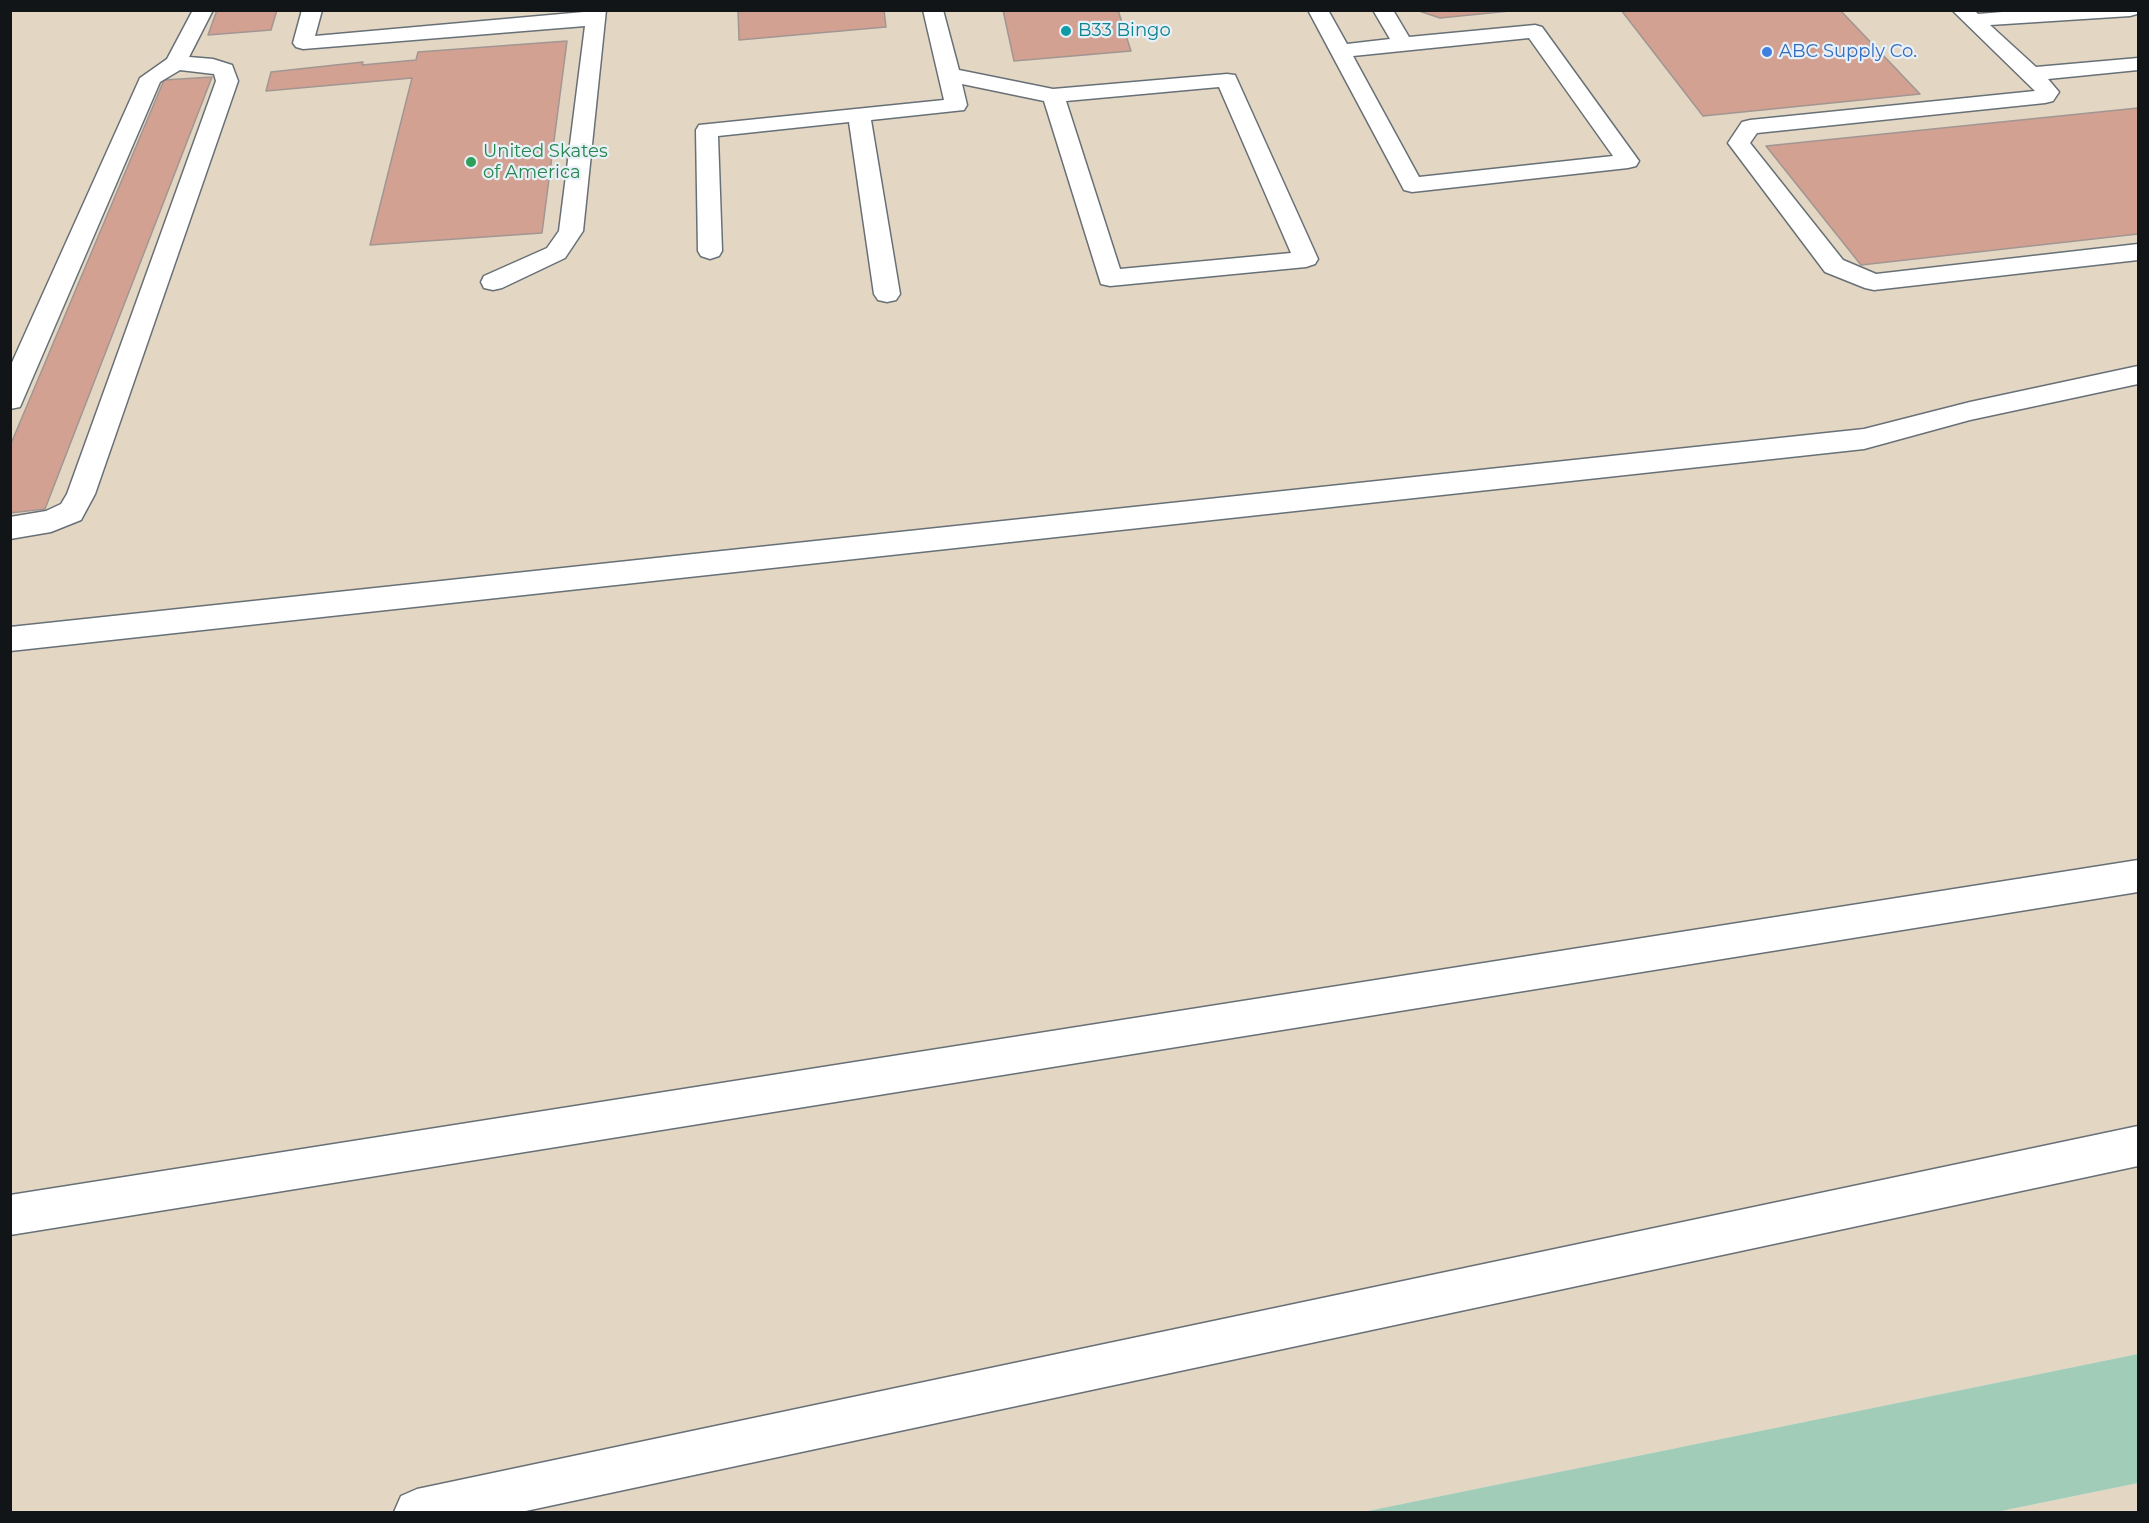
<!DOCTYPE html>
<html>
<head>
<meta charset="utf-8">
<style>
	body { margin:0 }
	#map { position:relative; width:2149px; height:1523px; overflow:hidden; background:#dbe3eb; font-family:Montserrat,sans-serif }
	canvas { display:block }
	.frame { position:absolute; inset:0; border:12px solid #121518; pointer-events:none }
</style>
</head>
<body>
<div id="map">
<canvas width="2149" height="1523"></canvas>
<div class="frame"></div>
</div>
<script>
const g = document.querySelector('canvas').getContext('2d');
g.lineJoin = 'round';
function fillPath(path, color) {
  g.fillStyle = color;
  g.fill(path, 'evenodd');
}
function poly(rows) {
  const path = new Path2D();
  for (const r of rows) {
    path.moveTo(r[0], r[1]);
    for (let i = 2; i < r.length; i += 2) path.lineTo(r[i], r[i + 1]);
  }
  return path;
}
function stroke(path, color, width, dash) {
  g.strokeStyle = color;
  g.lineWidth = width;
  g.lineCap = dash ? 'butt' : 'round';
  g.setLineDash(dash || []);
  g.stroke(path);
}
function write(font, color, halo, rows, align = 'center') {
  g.font = font + ' Montserrat,sans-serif';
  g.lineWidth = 4.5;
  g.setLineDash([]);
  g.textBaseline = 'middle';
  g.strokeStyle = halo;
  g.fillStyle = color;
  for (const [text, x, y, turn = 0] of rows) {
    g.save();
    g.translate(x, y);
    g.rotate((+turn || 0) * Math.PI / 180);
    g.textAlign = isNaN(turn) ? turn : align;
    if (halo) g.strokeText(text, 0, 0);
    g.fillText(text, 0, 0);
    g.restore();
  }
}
fillPath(poly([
	[10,11,2138,11,2138,1354,1363,1512,11,1512],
	[2138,1483,2138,1512,1996,1512]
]), '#e3d7c3');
fillPath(poly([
	[2138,1354,2138,1483,1996,1512,1363,1512]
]), '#a1cdb8');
const building = poly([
	[217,10,277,10,271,30,208,35,217,10],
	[738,10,884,10,886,27,739,40,738,10],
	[1003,10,1118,10,1131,51,1014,61,1003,10],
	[1416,10,1520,10,1440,18,1416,10],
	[1621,10,1840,10,1920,94,1703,116,1621,10],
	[567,41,542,233,370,245,412,78,266,91,271,72,363,62,362,65,416,60,418,52,567,41],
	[212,77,45,509,10,513,10,446,164,80,212,77],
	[2138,108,2138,234,1861,265,1766,146,2138,108]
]);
fillPath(building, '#d2a192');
stroke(building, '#a19692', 1.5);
const minor = poly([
	[193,10,213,10,189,57,213,59,232,65,238,81,95,494,81,520,51,532,10,539,10,517,46,511,61,504,67,494,216,81,214,74,180,70,160,82,23,400,20,407,10,409,10,367,140,78,167,59,193,10],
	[302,10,322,10,315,36,606,10,583,231,565,258,502,288,493,290,484,288,481,282,484,276,547,248,559,231,585,26,303,49,296,47,293,43,302,10],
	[923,10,943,10,959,70,1053,89,1227,74,1235,75,1318,259,1315,264,1306,267,1110,286,1101,284,1044,101,962,84,967,105,964,110,871,120,900,294,896,300,887,302,878,300,874,294,849,122,718,136,722,251,719,256,710,259,701,256,698,251,696,130,699,125,944,100,923,10],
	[1219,87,1291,253,1120,269,1066,101,1219,87],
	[1308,10,1328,10,1347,44,1390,39,1373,10,1393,10,1409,37,1535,25,1542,27,1639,161,1636,166,1628,168,1412,192,1404,190,1308,10],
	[1529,38,1613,156,1419,177,1353,56,1529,38],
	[1952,10,1974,10,1978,14,2026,10,2138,10,2137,14,2130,16,1990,25,2036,67,2138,58,2138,70,2048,79,2059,92,2053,101,2045,103,1757,133,1750,143,1843,260,1876,274,2138,244,2138,260,1874,290,1865,288,1825,272,1728,143,1742,122,1750,120,2035,91,1952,10],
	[2138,366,2138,384,1970,420,1864,449,10,651,10,627,1864,429,1970,402,2138,366],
	[2138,860,2138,892,10,1235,10,1195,2138,860],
	[2138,1126,2138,1166,521,1512,394,1512,401,1496,417,1489,2138,1126]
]);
stroke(minor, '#687077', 3);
fillPath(minor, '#fff');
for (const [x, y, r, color] of [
	[1066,31,6,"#0f9aa8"],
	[1767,52,6,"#3f7fe0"],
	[471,162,6,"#2e9e5b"]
]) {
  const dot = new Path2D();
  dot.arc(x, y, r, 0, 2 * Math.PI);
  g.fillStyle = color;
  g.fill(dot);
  stroke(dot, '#e8f0f8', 2);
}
write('18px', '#0d838f', '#e8f0f8', [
	["B33 Bingo",1078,31]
], 'left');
write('18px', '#366cbe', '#e8f0f8', [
	["ABC Supply Co.",1779,52]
], 'left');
write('18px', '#27864d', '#e8f0f8', [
	["United Skates",483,152],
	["of America",483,173]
], 'left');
</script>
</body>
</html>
